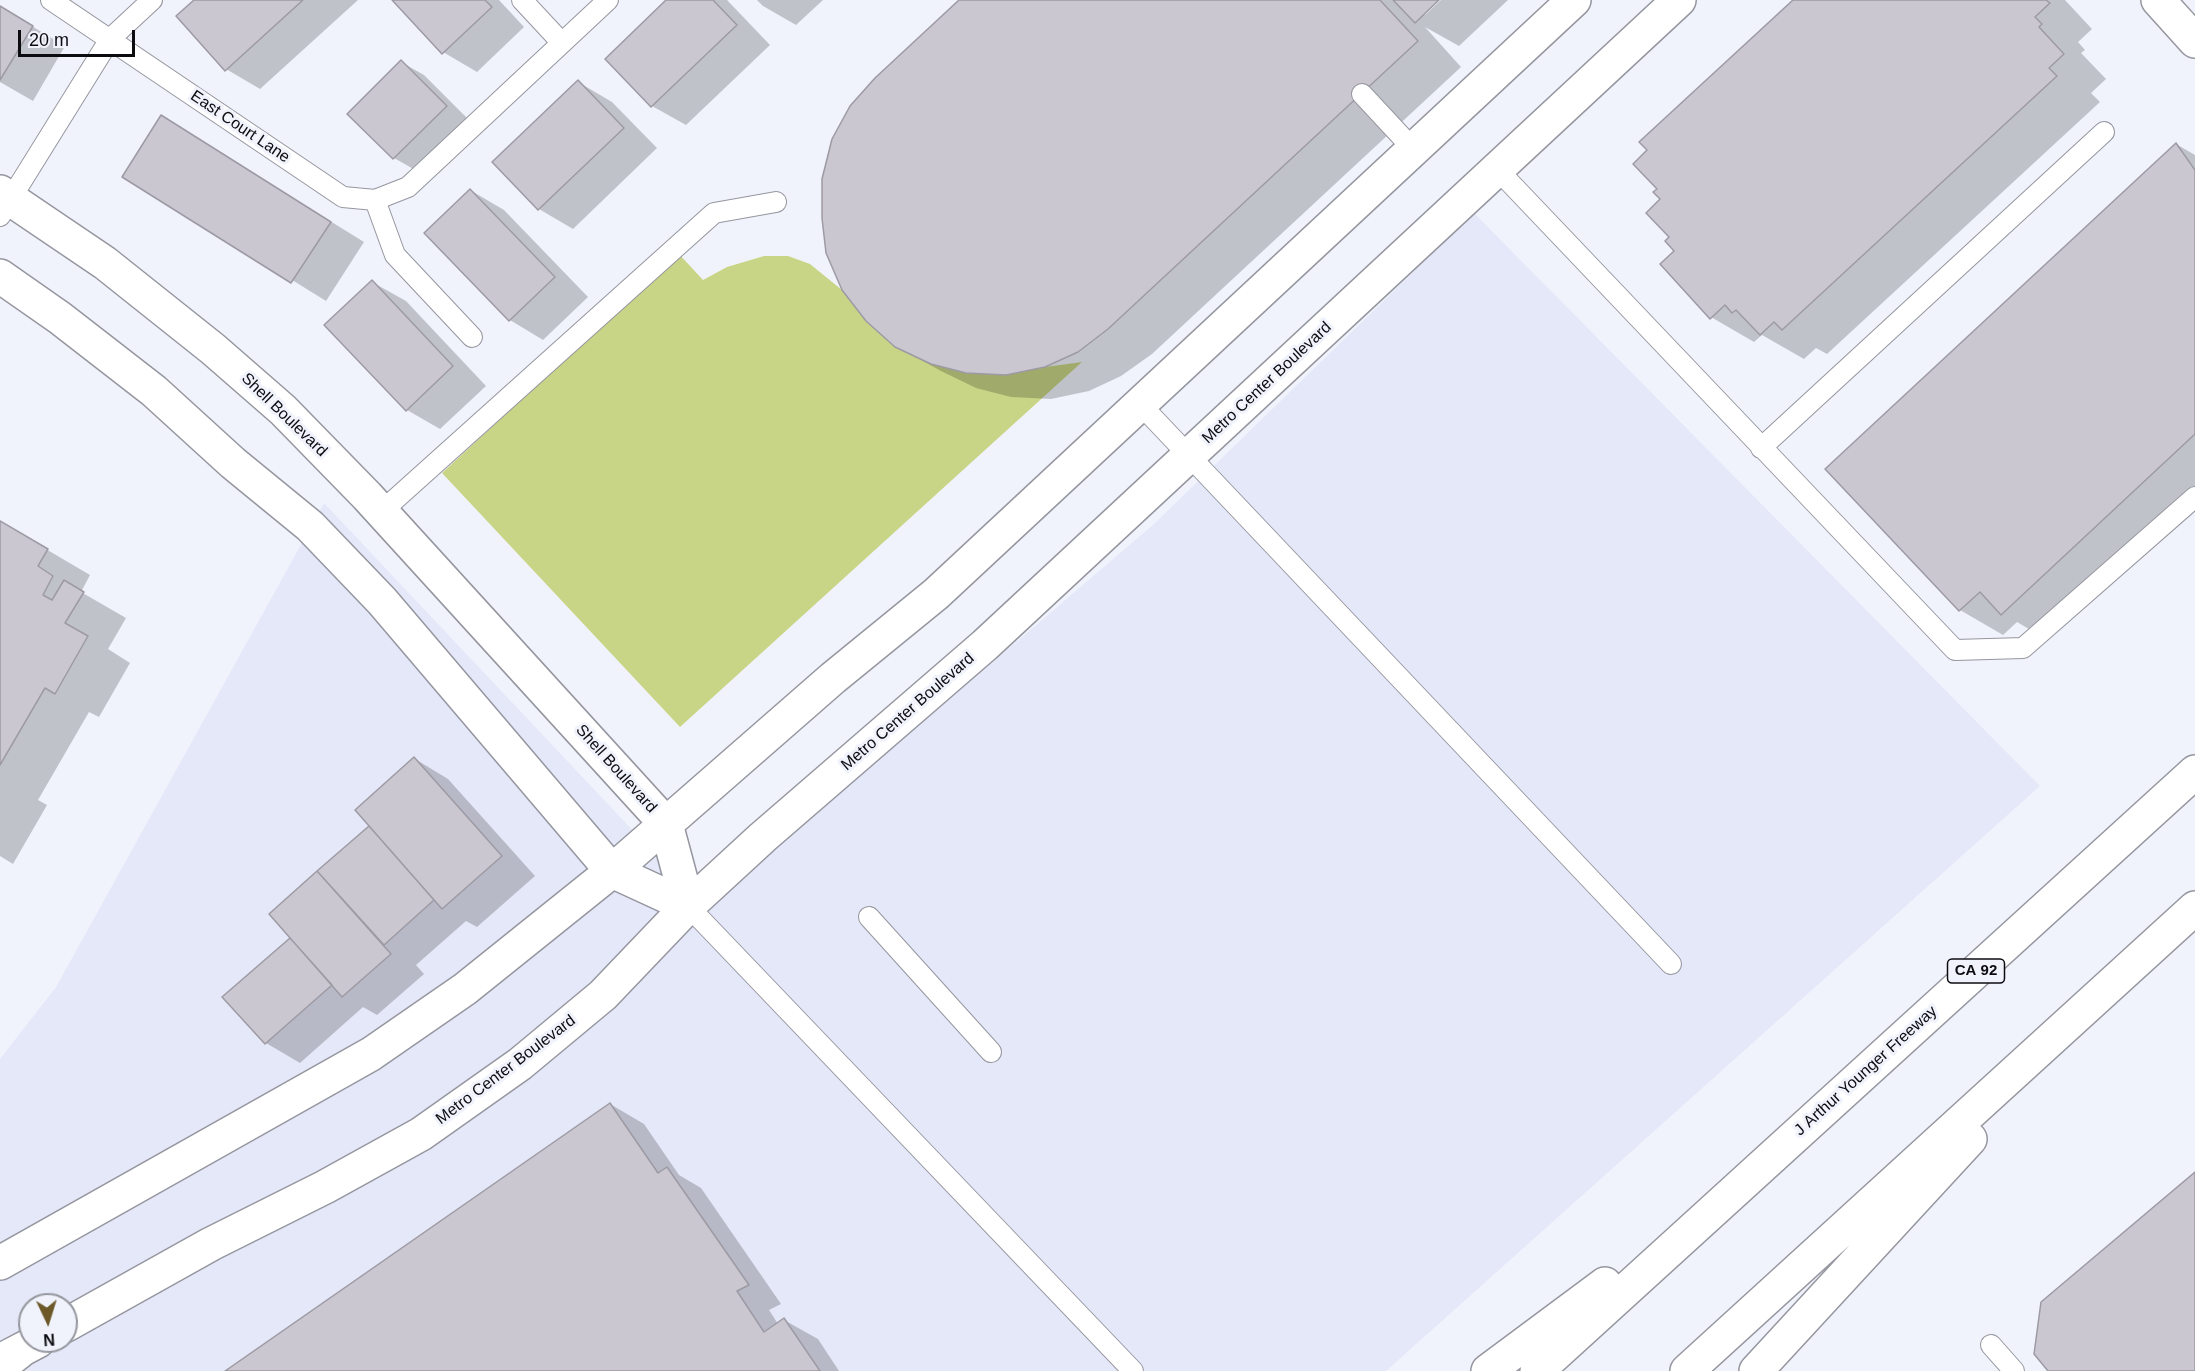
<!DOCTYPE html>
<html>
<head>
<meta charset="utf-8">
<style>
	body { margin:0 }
	#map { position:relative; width:2195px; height:1371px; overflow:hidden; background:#f1f3fc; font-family:Helvetica,sans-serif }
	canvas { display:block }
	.north { position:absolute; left:18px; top:1293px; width:60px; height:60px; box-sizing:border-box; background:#f1f3fc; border:2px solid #95979e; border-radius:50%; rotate:176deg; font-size:16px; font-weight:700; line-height:24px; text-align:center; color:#0c0c10 }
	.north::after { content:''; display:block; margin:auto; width:21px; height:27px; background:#6d5928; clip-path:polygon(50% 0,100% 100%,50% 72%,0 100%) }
	.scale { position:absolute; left:18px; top:30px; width:117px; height:27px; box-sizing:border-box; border:3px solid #0c0c10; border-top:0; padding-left:8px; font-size:18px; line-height:21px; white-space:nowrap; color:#0c0c10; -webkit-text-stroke:4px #f1f3fc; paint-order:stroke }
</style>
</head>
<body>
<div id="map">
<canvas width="2195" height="1371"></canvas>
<div class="north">N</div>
<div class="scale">20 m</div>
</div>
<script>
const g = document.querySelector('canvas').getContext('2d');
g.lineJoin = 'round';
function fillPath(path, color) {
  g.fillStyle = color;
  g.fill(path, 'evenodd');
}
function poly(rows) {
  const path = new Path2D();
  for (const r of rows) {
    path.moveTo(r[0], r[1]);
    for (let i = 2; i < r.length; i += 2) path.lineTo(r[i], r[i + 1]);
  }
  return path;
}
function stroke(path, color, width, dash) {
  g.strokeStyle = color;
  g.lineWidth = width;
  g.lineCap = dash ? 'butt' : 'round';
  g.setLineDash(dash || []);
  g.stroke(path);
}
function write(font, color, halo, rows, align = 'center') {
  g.font = font + ' Helvetica,sans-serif';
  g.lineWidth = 6;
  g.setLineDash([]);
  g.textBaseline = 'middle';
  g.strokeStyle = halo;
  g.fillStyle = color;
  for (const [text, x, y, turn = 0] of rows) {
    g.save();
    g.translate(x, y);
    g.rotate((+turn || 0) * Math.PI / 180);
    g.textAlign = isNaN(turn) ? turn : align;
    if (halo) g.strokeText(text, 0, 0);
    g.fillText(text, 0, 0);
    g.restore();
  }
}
fillPath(poly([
	[1474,213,2040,786,1386,1371,0,1371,0,1059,56,987,324,503,706,908,1155,523],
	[30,1305,66,1305,66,1341,30,1341]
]), '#e5e8f9');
fillPath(poly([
	[679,254,703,280,727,267,764,256,788,256,810,264,842,290,866,321,895,347,931,364,966,373,1006,375,1045,367,1082,362,680,727,442,473]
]), '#c9d586');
fillPath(poly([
	[196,0,358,0,260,89,226,69],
	[394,0,499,0,524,27,477,72,443,52],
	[668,0,727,0,770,45,686,125,652,106,607,59],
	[757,0,823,0,796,25,763,6],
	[961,0,1436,0,1423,12,1425,15,1441,0,1508,0,1459,46,1425,27,1461,67,1152,354,1121,376,1089,391,1051,399,1011,397,976,388,941,371,896,346],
	[1795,0,2065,0,2092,29,2078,42,2085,50,2081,53,2106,79,2091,93,2100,102,1827,354,1816,348,1804,359,1762,335,1754,342,1711,317,1676,251,1671,237,1662,199],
	[0,7,65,46,33,101,0,82],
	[401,62,424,75,469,120,417,171,394,158,349,114],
	[578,82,612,102,657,148,573,229,539,209,494,162],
	[162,117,364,242,326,301,124,176],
	[2176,144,2195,155,2195,500,2046,639,2017,622,2003,635,1960,610],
	[470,190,504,210,588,297,543,340,510,320],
	[372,282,406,301,486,386,440,429,407,410],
	[0,522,90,575,81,592,126,618,108,649,130,663,99,717,89,712,38,800,47,805,13,864,0,856],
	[415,759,448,779,535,876,477,927,466,921,416,965,424,974,377,1015,363,1007,300,1063,266,1043,225,997,292,938,271,914,371,826],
	[610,1104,644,1124,679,1175,701,1188,781,1304,769,1310,778,1324,784,1320,818,1339,839,1371,227,1371]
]), '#0003');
const building = poly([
	[194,0,303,0,225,71,176,16,194,0],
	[392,0,485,0,492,7,442,54,392,0],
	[666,0,713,0,737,25,651,107,605,59,666,0],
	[959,0,1380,0,1418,41,1108,329,1078,352,1045,367,1006,375,966,373,931,364,895,347,866,321,842,290,826,253,822,218,822,179,832,139,850,106,875,78,959,0],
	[1393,0,1439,0,1415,23,1393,0],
	[1793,0,2046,0,2050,3,2035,17,2042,24,2039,27,2064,54,2049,68,2057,76,1782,330,1774,322,1760,335,1736,310,1732,313,1725,305,1710,319,1660,264,1674,251,1665,241,1669,237,1646,213,1660,199,1653,192,1657,189,1633,164,1647,150,1639,142,1793,0],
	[0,6,33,26,0,80,0,6],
	[401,60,447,106,393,159,347,114,401,60],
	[578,80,624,128,538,210,492,162,578,80],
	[161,115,331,222,291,283,122,177,161,115],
	[2176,143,2195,170,2195,434,2001,615,1980,592,1959,611,1825,469,2176,143],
	[470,189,555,277,509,321,424,233,470,189],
	[372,280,453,366,406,411,324,325,372,280],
	[0,521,48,549,38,566,53,576,43,595,52,600,64,580,84,592,65,623,88,636,55,694,45,688,0,765,0,521],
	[414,757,502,856,442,909,355,810,414,757],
	[369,826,434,900,384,945,317,871,369,826],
	[317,871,391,954,342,997,269,914,317,871],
	[290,938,332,985,265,1044,222,997,290,938],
	[610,1103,658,1173,667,1167,749,1285,737,1291,764,1332,784,1318,820,1371,225,1371,610,1103],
	[2195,1172,2195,1371,2048,1371,2034,1354,2041,1302,2195,1172]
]);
fillPath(building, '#cac7d1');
stroke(building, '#9d9aa3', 1.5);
const lane = poly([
	[51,0,343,197,375,200,408,187,608,0],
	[522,0,562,43],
	[1362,94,1414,150],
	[1497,169,1955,650,2023,648,2195,497],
	[375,200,395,255,472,337],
	[0,216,110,39,152,0],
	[1140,404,1671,964],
	[1761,448,2104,132],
	[381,512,714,213,776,202],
	[688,906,1133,1371],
	[869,917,991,1052],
	[1991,1345,2014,1371]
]);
const secondary = poly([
	[2158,0,2195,41],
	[0,192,105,263,213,349,283,410,367,496,666,824,688,906],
	[0,276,60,318,154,391,233,463,310,526,382,601,612,871,688,906],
	[0,1263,371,1054,465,989,612,871,833,678,936,594,1574,0],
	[66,1325,211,1244,325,1187,421,1134,520,1064,603,995,688,906,763,837,985,645,1679,0],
	[0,1361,38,1341]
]);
const highway = poly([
	[0,1367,19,1352],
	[1488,1371,1605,1284],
	[1537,1371,2195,772],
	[1687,1371,2195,908],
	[1756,1371,1970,1139]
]);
stroke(lane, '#95969f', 22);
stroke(secondary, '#95969f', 36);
stroke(highway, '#95969f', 36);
stroke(lane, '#fff', 20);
stroke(secondary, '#fff', 33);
stroke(highway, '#fff', 33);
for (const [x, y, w] of [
	[1976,971,57]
]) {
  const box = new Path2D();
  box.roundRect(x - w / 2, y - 12, w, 24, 4.5);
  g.fillStyle = '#f1f3fc';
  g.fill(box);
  stroke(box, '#0c0c10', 1.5);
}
write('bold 15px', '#0c0c10', null, [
	["CA 92",1976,971]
]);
write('16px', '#0c0c10', '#f1f3fc', [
	["East Court Lane",240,127,34],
	["Metro Center Boulevard",1267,383,-43],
	["Shell Boulevard",284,415,44],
	["Metro Center Boulevard",908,712,-41],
	["Shell Boulevard",616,769,48],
	["Metro Center Boulevard",506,1070,-37],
	["J Arthur Younger Freeway",1866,1071,-42]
]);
</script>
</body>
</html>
